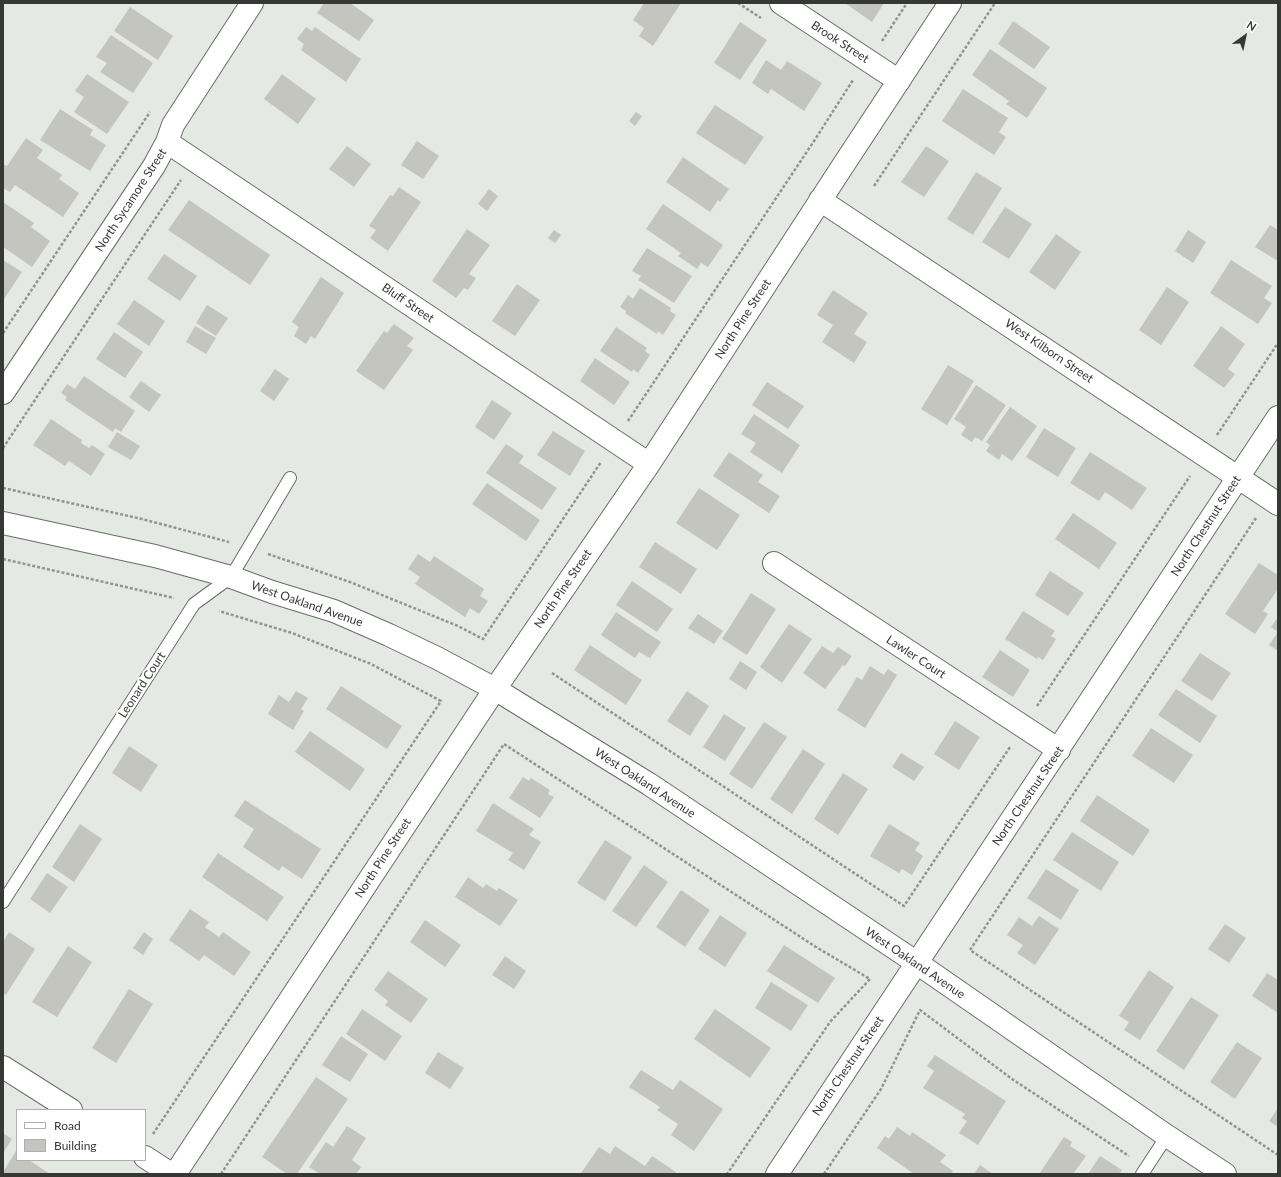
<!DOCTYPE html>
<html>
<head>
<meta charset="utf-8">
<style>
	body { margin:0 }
	#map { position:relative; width:1281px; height:1177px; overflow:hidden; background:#e5e9e4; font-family:Lato,sans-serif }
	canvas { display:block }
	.frame { position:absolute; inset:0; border:4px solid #363836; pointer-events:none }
	.legend { position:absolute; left:16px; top:1109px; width:130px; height:52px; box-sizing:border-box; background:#fff; border:1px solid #afafaf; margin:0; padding:5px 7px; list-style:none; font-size:12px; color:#363836 }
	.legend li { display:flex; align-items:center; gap:8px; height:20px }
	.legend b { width:20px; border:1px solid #afafaf }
	.north { position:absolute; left:1225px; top:16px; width:40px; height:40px; -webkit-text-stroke:3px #fff; paint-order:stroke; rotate:33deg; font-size:11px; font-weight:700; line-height:16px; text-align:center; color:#363836 }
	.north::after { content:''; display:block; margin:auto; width:14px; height:18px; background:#363836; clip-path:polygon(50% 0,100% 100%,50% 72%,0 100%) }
</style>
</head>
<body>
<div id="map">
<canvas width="1281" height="1177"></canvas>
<div class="frame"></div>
<ul class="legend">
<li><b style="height:5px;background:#fff"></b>Road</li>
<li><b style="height:11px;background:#c4c5bf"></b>Building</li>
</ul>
<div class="north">N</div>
</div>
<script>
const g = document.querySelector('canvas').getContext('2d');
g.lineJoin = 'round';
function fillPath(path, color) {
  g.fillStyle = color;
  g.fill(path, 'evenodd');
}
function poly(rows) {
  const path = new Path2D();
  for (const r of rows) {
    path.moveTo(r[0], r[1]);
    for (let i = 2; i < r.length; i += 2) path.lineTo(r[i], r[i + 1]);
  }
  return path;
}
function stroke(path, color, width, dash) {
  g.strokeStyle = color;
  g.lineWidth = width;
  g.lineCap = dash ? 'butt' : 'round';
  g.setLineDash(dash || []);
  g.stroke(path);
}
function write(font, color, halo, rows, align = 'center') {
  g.font = font + ' Lato,sans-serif';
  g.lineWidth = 4;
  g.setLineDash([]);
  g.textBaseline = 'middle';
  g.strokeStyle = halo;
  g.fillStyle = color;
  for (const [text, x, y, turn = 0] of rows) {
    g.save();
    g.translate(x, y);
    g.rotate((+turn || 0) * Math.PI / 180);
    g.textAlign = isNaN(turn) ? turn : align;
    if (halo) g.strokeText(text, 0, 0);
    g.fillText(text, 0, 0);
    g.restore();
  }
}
fillPath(poly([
	[324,3,350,3,374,20,359,41,317,13],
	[644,3,681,3,653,46,639,36,644,28,633,20],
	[845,3,884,3,872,22],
	[130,7,173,36,158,60,114,31],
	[1013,21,1050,47,1034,69,998,44],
	[740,22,767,40,740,80,714,63],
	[306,27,312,31,315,27,361,59,346,82,301,50,304,44,297,39],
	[111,35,153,63,133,93,100,72,107,63,96,57],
	[990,49,1047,88,1027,118,1006,104,1009,101,972,75],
	[766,60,781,70,787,61,822,83,804,111,771,89,768,94,752,83],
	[87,74,129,102,107,134,74,112,84,97,75,91],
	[282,74,316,99,298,124,264,99],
	[963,89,1008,118,999,132,1006,137,994,155,942,121],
	[715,105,764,137,745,165,696,133],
	[60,109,93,130,90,135,106,145,90,171,40,140],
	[636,112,642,116,635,126,629,121],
	[26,138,43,150,37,158,62,175,59,179,79,193,63,217,15,185,10,192,3,188,3,164,7,166],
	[417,141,439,156,423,179,401,165],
	[347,146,371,164,354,187,329,169],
	[926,146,949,161,924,197,901,182],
	[683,157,729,189,720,202,718,200,710,212,666,182],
	[976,172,1002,188,973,235,947,219],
	[399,187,421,202,388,251,370,238,376,230,369,226,390,195,393,196],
	[489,189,498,196,487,211,478,204],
	[189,200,270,255,250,285,168,230],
	[3,202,34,223,31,227,50,241,32,267,3,247],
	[663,204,723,245,708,267,701,263,697,269,678,256,681,253,646,229],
	[1005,207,1032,224,1009,259,982,242],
	[1270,225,1278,230,1278,261,1255,247],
	[467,229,490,245,469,274,476,278,468,290,464,288,456,298,432,281],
	[554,230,561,235,555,243,548,238],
	[1188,230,1206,242,1193,263,1175,251],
	[1056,234,1081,252,1055,290,1029,272],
	[647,248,692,276,674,303,638,280,641,276,632,271],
	[164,254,197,276,180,301,147,279],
	[3,260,22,272,4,299,3,299],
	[1231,260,1272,286,1264,298,1272,303,1258,324,1210,293],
	[321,277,344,293,315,339,311,336,306,344,294,336,299,327,292,322],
	[517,284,540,300,515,336,492,321],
	[1167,287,1189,302,1161,345,1139,330],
	[640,288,671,308,670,311,676,315,663,335,658,331,657,334,625,313,626,311,620,307,628,295,633,299],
	[833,290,868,313,854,334,867,342,854,363,822,342,833,325,817,315],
	[134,300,165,321,149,346,117,324],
	[207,305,228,318,216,336,196,323],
	[394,324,414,338,407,346,413,350,384,390,356,371,384,331,387,333],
	[195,326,216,338,206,354,186,342],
	[1221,326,1245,344,1228,369,1235,374,1224,388,1193,366],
	[616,327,647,348,645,351,650,355,638,373,633,369,632,372,600,351],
	[114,332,143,352,125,378,96,359],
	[595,358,630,382,614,405,580,381],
	[948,365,974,381,947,425,921,409],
	[275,369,289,379,274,401,260,391],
	[84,376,135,411,121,432,115,428,113,432,65,400,67,397,61,393,67,384,75,389],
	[141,381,161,395,149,412,129,397],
	[767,382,804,406,788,429,752,405],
	[976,385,1006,405,982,441,975,437,972,442,961,435,966,427,954,419],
	[492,400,512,413,494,440,475,427],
	[1010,407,1037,426,1012,461,1002,454,999,460,986,451,990,445,986,442],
	[754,414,800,445,782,473,750,452,756,443,741,434],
	[51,419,82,440,81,443,89,448,92,445,105,454,91,476,69,461,65,466,33,445],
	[1044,428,1076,448,1058,477,1026,457],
	[553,431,585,451,570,476,537,455],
	[117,432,140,446,131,460,108,447],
	[506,444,524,456,519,463,557,488,542,510,486,473],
	[729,452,763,475,758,482,780,496,769,513,713,476],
	[1090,452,1147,488,1132,510,1105,492,1099,501,1070,483],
	[487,483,540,520,526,541,472,504],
	[699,488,740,515,717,550,676,523],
	[1073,513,1117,543,1099,569,1055,539],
	[655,542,697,569,681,594,639,567],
	[418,554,430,562,434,556,484,589,480,596,488,601,479,614,470,608,465,617,415,584,420,577,408,569],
	[1259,563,1278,575,1278,589,1263,611,1268,614,1255,634,1225,614],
	[1050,571,1084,593,1068,616,1035,595],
	[632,581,673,609,657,632,616,605],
	[751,593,776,609,747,655,722,639],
	[1023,611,1055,631,1051,636,1056,639,1043,660,1038,657,1037,659,1005,639],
	[616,612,661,642,650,658,639,652,635,658,601,635],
	[698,614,723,631,714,644,688,628],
	[1278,617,1278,632,1271,627],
	[789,624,812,639,782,683,760,667],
	[1278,632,1278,651,1269,645],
	[590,645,642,680,626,705,574,670],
	[822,646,833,653,838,647,852,656,845,666,843,665,825,689,803,673],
	[1000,650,1030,670,1013,697,982,677],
	[1200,653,1231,673,1212,701,1181,681],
	[740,661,757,672,746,690,729,679],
	[870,666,884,675,888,669,897,675,865,728,837,710,857,677,862,680],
	[341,686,402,726,387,749,326,709],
	[1176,689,1217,716,1200,743,1158,715],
	[296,691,308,698,301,709,304,711,293,730,268,714,279,695,289,702],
	[687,691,709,706,690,736,667,721],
	[724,714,746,728,725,761,703,747],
	[955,721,980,737,959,770,934,754],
	[764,722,787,737,752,789,729,774],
	[1151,728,1193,755,1174,783,1132,756],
	[310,731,365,769,350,791,295,752],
	[129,746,158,765,141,792,112,773],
	[803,749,825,764,792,814,770,799],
	[901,753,924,767,914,781,892,767],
	[843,773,868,789,838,835,814,819],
	[523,777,529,781,531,778,550,790,548,794,554,797,540,818,509,798],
	[1097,795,1150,830,1133,856,1080,821],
	[245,800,321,849,302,879,282,866,279,871,243,847,254,829,234,816],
	[493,803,534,829,529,835,541,842,524,870,508,860,513,853,476,831],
	[80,824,102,839,74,882,52,867],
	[889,824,920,843,915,850,923,856,912,875,902,869,899,873,870,856],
	[1072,832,1119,862,1101,891,1053,860],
	[605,840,632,857,605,901,577,883],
	[218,853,284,897,267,921,202,877],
	[644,865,668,882,636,927,612,911],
	[1046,869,1079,890,1061,920,1027,898],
	[47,873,68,887,50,913,30,899],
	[468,877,483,888,486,884,497,891,499,888,518,900,500,926,455,897],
	[681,890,710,910,685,947,656,927],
	[190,909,209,922,205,927,219,937,223,932,251,952,234,976,204,955,199,961,169,940],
	[720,915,747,933,725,967,698,949],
	[1039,916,1059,929,1035,965,1017,953,1023,945,1007,935,1019,917,1032,926],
	[425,920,461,945,445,967,410,942],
	[1225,924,1246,938,1229,963,1208,949],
	[9,932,35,949,6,995,3,993,3,942],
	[144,932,153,939,143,955,133,948],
	[784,945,835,978,818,1003,767,971],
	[68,946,92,962,57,1017,32,1002],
	[505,956,526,971,514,989,492,975],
	[1149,970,1174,987,1140,1040,1124,1030,1129,1022,1119,1016],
	[388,971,428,999,411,1023,385,1005,388,1001,374,990],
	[1267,973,1278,980,1278,1013,1252,996],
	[771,982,808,1005,791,1031,755,1008],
	[129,989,153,1004,116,1063,92,1048],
	[1191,997,1219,1015,1184,1070,1156,1051],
	[362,1009,402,1036,385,1061,346,1034],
	[715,1009,771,1048,750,1078,694,1039],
	[341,1036,368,1054,350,1082,322,1065],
	[1237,1042,1262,1058,1235,1099,1210,1082],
	[438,1052,464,1068,450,1089,425,1073],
	[935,1055,1006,1101,978,1145,959,1133,967,1121,962,1118,965,1114,923,1088,934,1071,927,1066],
	[641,1070,673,1090,680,1080,723,1109,694,1151,671,1135,678,1124,657,1110,660,1107,629,1087],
	[316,1077,348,1099,297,1174,287,1174,262,1157],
	[1278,1108,1278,1127,1269,1121],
	[347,1126,366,1138,352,1160,361,1167,356,1174,320,1174,309,1167,326,1142,333,1147],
	[897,1127,910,1136,912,1132,946,1155,940,1162,953,1171,951,1174,914,1174,877,1148,885,1136,889,1139],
	[3,1133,12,1139,3,1153],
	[1064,1137,1072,1142,1070,1146,1086,1156,1073,1174,1039,1174],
	[615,1146,645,1166,652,1156,676,1172,675,1174,581,1173,599,1147,610,1154],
	[16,1151,17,1160,29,1160,50,1174,3,1174,3,1172],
	[1100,1156,1122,1170,1119,1174,1088,1174],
	[980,1165,993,1174,974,1174]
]), '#c4c5bf');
const lane = poly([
	[3,902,194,604,231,577,290,478],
	[1142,1174,1167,1136]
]);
const street = poly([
	[781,3,899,81],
	[167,142,649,464],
	[820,200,1278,504],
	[3,393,154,166,167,142,173,125,252,3],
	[774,563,1059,750],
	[3,1067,71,1110],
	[145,1157,171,1174],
	[175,1174,495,689,649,464,846,161,950,3],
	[777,1174,1278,417]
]);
const primary = poly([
	[3,523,155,556,231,577,272,592,334,611,389,635,437,658,495,689,649,784,917,963,1167,1136,1225,1174]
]);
stroke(lane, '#696d68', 14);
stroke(street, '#696d68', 24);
stroke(primary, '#696d68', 24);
stroke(poly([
	[738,3,761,18],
	[882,41,907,3],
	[874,186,995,3],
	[3,333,150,112],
	[628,421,816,138,853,80],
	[1217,435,1278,343],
	[3,448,181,180],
	[3,488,142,519,229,542],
	[1256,518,970,950,1278,1155],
	[268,554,350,582,458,626,483,639,601,462],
	[3,559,174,598],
	[552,673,904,906,1010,747],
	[1037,706,1190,476],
	[153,1134,441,701,371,664,292,633,219,611],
	[221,1174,504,744,816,947,870,979,830,1022,727,1174],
	[824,1174,881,1089,920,1010,1012,1079,1129,1156]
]), '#919491', 2.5, [3, 2]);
stroke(lane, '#fff', 12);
stroke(street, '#fff', 22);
stroke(primary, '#fff', 22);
write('12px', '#363836', '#fff', [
	["Brook Street",840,42,33],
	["North Sycamore Street",131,200,-57],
	["Bluff Street",408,303,34],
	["North Pine Street",743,319,-57],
	["West Kilborn Street",1049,351,34],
	["North Chestnut Street",1206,526,-57],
	["North Pine Street",563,589,-56],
	["West Oakland Avenue",307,604,19],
	["Lawler Court",916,657,33],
	["Leonard Court",142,685,-57],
	["West Oakland Avenue",645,783,33],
	["North Chestnut Street",1028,796,-56],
	["North Pine Street",383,858,-57],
	["West Oakland Avenue",915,963,34],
	["North Chestnut Street",848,1066,-56]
]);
</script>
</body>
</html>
